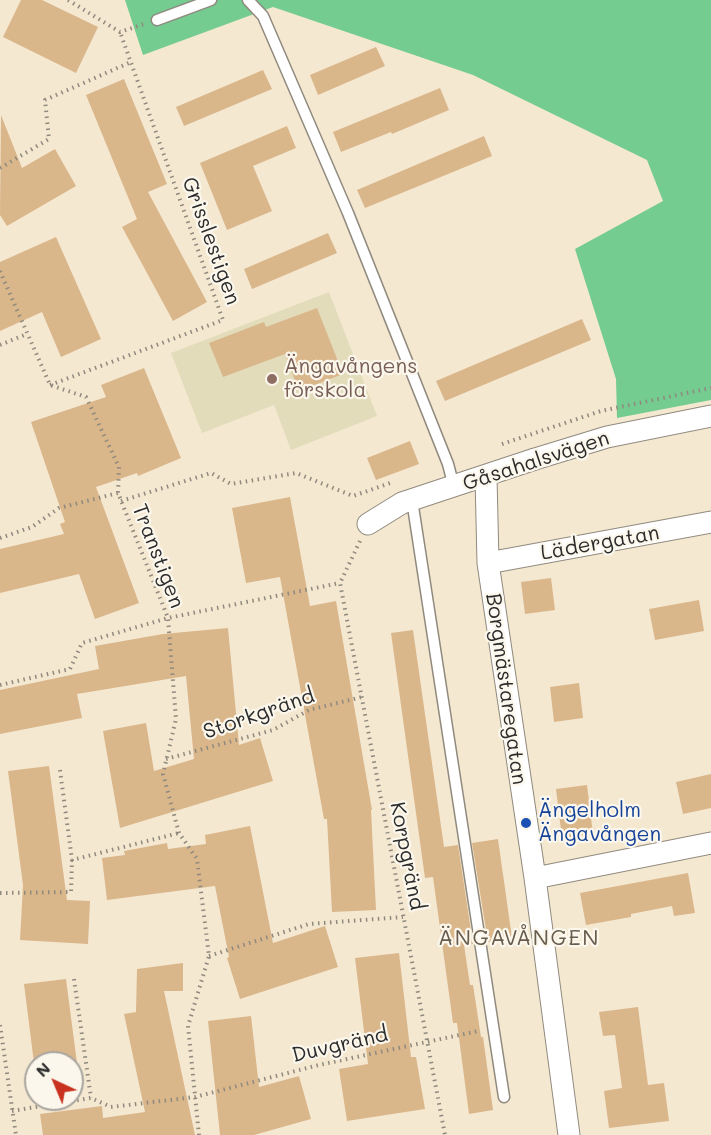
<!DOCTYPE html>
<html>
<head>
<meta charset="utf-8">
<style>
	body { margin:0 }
	#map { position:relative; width:711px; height:1135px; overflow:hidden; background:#f5e8d1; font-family:Mali,sans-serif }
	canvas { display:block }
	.north { position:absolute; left:24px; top:1051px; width:60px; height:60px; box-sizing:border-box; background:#fbf7ec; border:2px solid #a8a59f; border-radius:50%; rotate:316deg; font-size:16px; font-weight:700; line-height:24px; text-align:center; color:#2b2b2b }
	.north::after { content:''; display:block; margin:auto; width:21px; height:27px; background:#c8321e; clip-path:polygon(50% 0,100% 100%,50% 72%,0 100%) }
</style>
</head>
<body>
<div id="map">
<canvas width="711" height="1135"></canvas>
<div class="north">N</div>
</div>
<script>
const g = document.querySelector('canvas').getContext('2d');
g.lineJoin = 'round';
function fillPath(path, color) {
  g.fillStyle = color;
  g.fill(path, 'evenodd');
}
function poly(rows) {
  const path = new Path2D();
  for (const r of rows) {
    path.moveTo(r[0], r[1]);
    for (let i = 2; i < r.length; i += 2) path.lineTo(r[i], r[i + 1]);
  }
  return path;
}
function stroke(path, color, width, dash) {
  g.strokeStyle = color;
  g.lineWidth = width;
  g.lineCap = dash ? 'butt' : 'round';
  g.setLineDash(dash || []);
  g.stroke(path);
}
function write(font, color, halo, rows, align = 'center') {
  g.font = font + ' Mali,sans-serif';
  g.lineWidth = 4.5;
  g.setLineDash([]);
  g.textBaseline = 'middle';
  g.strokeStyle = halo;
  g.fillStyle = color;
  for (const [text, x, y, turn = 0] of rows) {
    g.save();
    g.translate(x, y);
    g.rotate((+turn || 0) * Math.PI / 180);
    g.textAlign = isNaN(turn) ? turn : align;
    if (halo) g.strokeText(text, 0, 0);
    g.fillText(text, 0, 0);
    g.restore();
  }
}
fillPath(poly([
	[329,292,377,416,291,450,274,405,202,433,171,353]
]), '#e2dcba');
fillPath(poly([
	[125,0,711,0,711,400,617,418,616,379,575,249,663,201,647,160,473,75,273,7,143,55]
]), '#74cc91');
fillPath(poly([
	[21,0,42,0,98,27,76,73,3,37],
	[376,47,385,66,318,95,310,75],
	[263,70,272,89,184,126,176,107],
	[124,79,167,184,148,192,207,302,173,321,122,227,137,219,86,95],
	[440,88,449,110,392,134,391,132,341,152,333,132],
	[1,115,22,168,55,149,76,186,7,226,0,215],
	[287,126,296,148,253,166,272,211,227,230,200,163],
	[484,136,492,156,365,208,357,190],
	[328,233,337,253,252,289,244,269],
	[56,237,101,339,61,357,42,312,0,331,0,262],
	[317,308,343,374,299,391,285,354,223,377,209,343,264,322,266,327],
	[582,319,591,340,445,401,436,381],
	[144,368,181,458,138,476,137,473,96,487,139,603,95,619,79,574,0,593,0,549,64,534,60,524,65,522,31,422,106,397,101,385],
	[410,441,419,464,376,480,367,458],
	[290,497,310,606,336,601,372,810,371,810,376,910,332,912,327,819,324,819,280,577,246,583,232,508],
	[551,578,555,610,525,614,521,582],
	[699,600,704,631,655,640,649,609],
	[228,628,239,745,260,738,273,781,120,828,103,731,146,723,154,771,194,759,186,676,77,694,82,718,0,734,0,690,99,669,95,646,163,634],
	[413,630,444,847,458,845,473,944,464,945,470,985,473,985,481,1037,483,1037,493,1110,469,1114,457,1023,453,1023,433,877,425,878,391,633],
	[579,683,583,718,554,722,550,687],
	[49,766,67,900,90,901,88,944,20,940,23,885,8,771],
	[711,774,711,808,683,814,676,782],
	[587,785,593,834,562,838,556,789],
	[250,826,273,943,325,926,338,967,240,999,227,958,229,957,215,886,107,900,102,858,125,855,124,851,167,843,168,849,206,844,205,835],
	[498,839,512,938,488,942,472,843],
	[688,873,695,913,674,916,672,906,631,914,631,917,586,925,580,893],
	[399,953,411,1057,416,1057,425,1109,347,1121,339,1069,368,1064,355,958],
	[183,963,183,991,164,991,195,1135,43,1135,40,1114,102,1106,103,1118,145,1112,124,1014,136,1012,137,969],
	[66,979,77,1063,34,1063,24,984],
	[638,1007,648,1085,664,1083,669,1121,609,1128,604,1091,622,1088,615,1035,603,1036,599,1012],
	[251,1016,259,1087,299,1076,311,1119,254,1135,220,1135,208,1021]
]), '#dab68b');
const lane = poly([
	[248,0,263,16,348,213,448,464,454,487],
	[157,20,211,0],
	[412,500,504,1097]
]);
const street = poly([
	[486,476,488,563,535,878,569,1135],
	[368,524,402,503,535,459,607,437,711,416],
	[488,563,711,522],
	[535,878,711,843]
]);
stroke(lane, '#908a7e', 13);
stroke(street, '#908a7e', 23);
stroke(poly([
	[68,0,120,32,144,24],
	[0,168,49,139,45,100,131,62],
	[0,271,50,385,86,397,119,467,118,493,168,618,176,719,163,774,179,833,197,859,209,956,188,1026,199,1135],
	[0,345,27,334],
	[50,385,223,320,120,32],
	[502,444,601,411,711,388],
	[121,501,211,473,231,484,296,473,353,496,390,483],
	[0,538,32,527,59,508,118,493],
	[360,541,340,583,445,1135],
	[0,685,70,669,82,643,168,618,340,583],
	[166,759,273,730,309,710,362,697],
	[60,770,72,860,179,833],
	[0,893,71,892,72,860],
	[209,956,309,924,403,917],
	[74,979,91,1098],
	[0,1025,16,1135],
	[12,1111,91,1098,111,1107,195,1097,319,1065,478,1031]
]), '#908a7e', 4, [1.5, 4.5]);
stroke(lane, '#fff', 10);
stroke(street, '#fff', 21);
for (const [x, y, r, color] of [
	[272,379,6,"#8d6e63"],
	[526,823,6,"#1a4fb4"]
]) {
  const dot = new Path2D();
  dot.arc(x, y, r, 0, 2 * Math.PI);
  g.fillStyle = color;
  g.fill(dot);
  stroke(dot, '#fbf7ec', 2);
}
write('21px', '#2b2b2b', '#fbf7ec', [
	["Grisslestigen",211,241,70],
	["Gåsahalsvägen",536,461,-18],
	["Lädergatan",600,543,-10],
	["Transtigen",158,556,69],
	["Borgmästaregatan",506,689,82],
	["Storkgränd",259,714,-19],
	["Korpgränd",407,856,79],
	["Duvgränd",340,1045,-13]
]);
write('21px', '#785e54', '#fbf7ec', [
	["Ängavångens",284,367],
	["förskola",284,391]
], 'left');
write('21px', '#164399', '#fbf7ec', [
	["Ängelholm",538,811],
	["Ängavången",538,835]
], 'left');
g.letterSpacing = '1.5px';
write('22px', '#685c4d', '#fbf7ec', [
	["ÄNGAVÅNGEN",519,938]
]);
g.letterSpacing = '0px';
</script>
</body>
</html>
